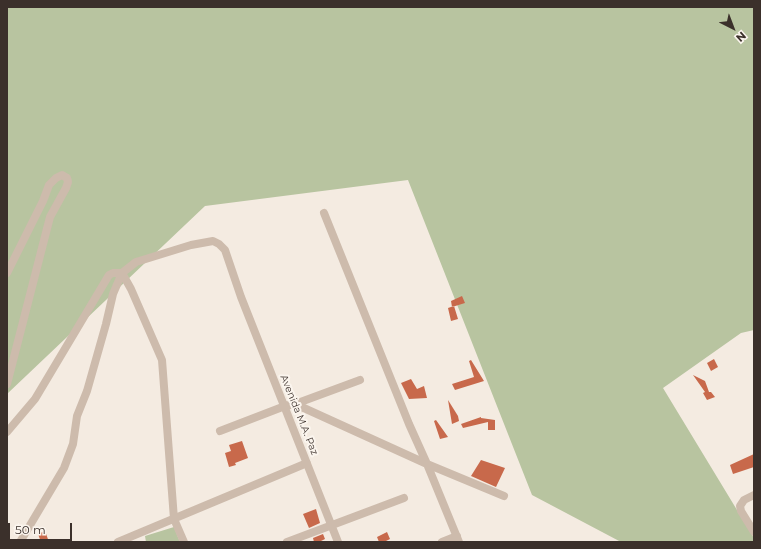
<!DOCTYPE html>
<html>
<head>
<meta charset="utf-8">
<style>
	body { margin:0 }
	#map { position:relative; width:761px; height:549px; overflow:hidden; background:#f4ebe1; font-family:Montserrat,sans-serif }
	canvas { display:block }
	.frame { position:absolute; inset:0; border:8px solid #3b302b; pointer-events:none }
	.north { position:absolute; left:713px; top:8px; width:40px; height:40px; -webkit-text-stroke:3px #fbf5ee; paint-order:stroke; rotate:138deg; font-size:11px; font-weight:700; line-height:16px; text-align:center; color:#3b302b }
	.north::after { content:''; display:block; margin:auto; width:14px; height:18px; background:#3b302b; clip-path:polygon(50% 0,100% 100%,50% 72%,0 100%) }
	.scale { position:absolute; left:8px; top:523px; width:64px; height:18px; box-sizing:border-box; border:2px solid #3b302b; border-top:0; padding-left:5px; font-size:12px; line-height:14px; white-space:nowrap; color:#3b302b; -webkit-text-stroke:3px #fbf5ee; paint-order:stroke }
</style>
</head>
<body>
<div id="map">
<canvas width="761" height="549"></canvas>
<div class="frame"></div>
<div class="north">N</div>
<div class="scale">50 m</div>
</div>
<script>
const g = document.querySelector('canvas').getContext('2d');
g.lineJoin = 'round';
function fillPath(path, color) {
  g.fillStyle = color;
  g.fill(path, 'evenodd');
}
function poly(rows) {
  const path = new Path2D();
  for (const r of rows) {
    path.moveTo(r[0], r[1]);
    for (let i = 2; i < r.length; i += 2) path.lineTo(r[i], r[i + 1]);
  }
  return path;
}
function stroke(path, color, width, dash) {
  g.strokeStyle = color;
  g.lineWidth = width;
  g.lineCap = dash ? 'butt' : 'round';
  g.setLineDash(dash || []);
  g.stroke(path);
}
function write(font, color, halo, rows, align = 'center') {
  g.font = font + ' Montserrat,sans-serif';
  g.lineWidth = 4;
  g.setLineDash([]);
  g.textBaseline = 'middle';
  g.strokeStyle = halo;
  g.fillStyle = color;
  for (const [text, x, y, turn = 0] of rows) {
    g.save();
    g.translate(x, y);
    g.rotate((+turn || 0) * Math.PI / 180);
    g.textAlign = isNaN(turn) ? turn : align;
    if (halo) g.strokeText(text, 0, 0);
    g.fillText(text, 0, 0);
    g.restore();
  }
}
fillPath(poly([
	[7,7,754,7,754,330,741,333,663,388,754,538,754,542,621,542,532,495,408,180,205,206,7,394],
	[174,527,180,542,146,542,145,536]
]), '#b8c4a0');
fillPath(poly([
	[462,296,465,303,452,307,451,301],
	[454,306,458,319,451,321,448,308],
	[714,359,718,367,711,371,707,363],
	[471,360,484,381,455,390,452,384,474,377,469,361],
	[693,375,705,381,709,392,711,392,715,397,707,400,703,393,705,392],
	[411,379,417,389,424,386,427,398,409,399,401,383],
	[448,400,458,416,459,421,452,424],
	[481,417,481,418,495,420,495,430,488,430,488,422,463,428,461,424],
	[436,420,448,437,440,439,434,421],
	[242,441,248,458,235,463,236,465,229,467,225,453,231,451,229,445],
	[754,454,754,467,733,474,730,465],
	[481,460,505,468,496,487,471,476],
	[316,509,320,523,309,528,303,514],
	[45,531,49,542,41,542,38,534],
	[387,532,390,539,384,542,379,542,377,537],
	[323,534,325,539,319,542,314,542,313,538]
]), '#c8694b');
stroke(poly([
	[324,213,409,424,427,464,459,542],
	[7,273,43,201,49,185,56,178,62,175,67,178,68,182,66,188,50,217,7,384],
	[295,404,360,380],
	[220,431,285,406,295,404,427,464,504,496],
	[7,432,35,399,109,275,113,273,122,273,131,289,162,360,174,519,184,542],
	[754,495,744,500,740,506,741,511,754,532],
	[20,542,64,468,73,444,77,416,87,391,106,324,113,294,122,273,136,262,191,245,213,241,219,244,225,250,241,297,338,542],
	[118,542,307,463],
	[287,542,404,498],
	[442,542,457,536]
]), '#cdbbac', 8);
write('10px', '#3b302b', '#fbf5ee', [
	["Avenida M.A. Paz",299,415,68]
]);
</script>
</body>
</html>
